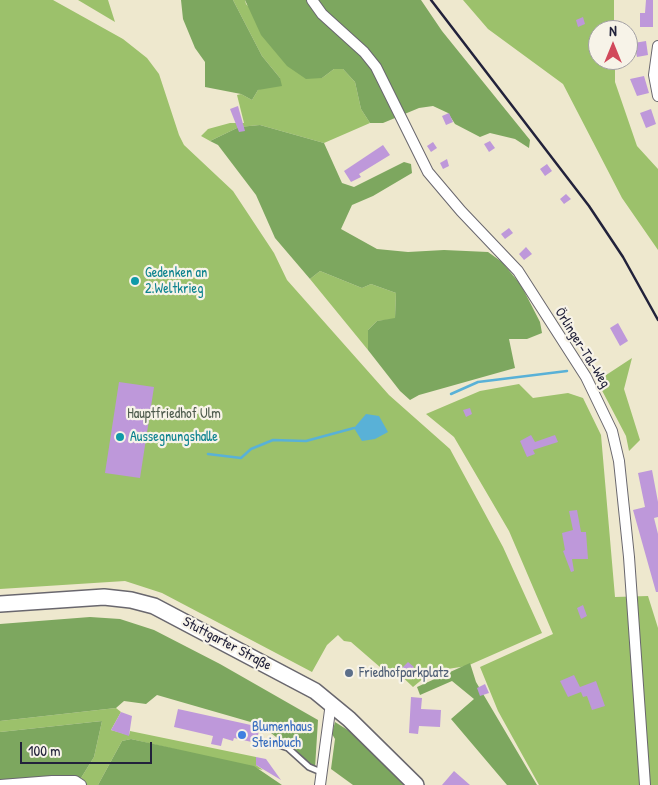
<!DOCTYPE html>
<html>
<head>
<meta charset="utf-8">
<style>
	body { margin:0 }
	#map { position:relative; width:658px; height:785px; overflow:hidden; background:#eee8ce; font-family:"Patrick Hand",sans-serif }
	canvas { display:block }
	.north { position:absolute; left:588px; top:20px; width:50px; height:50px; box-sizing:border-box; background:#f7f3e8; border:1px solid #a29fa3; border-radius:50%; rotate:0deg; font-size:14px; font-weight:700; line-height:20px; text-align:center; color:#22223b }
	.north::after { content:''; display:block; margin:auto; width:18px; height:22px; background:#d1495b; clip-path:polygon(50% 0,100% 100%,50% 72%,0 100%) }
	.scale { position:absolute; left:20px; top:742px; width:132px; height:22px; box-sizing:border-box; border:2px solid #22223b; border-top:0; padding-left:6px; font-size:15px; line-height:18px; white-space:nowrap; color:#22223b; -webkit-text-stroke:4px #f7f3e8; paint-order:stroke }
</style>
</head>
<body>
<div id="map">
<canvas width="658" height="785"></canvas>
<div class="north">N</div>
<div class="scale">100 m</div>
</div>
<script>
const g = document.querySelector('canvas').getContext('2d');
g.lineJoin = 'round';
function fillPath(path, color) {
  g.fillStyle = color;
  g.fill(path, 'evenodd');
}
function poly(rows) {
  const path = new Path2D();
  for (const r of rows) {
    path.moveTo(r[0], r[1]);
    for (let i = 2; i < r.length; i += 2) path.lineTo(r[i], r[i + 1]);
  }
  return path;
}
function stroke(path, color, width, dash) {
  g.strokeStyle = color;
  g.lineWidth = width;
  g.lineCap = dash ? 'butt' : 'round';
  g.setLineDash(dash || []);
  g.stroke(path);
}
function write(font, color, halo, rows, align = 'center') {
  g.font = font + ' "Patrick Hand",sans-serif';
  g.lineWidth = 4.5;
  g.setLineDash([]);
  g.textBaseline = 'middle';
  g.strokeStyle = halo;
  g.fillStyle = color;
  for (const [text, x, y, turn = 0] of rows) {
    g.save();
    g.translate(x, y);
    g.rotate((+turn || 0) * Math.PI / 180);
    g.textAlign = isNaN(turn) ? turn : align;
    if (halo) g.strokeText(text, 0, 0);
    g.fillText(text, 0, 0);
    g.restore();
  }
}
fillPath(poly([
	[0,0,53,0,123,39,147,58,159,74,179,135,184,145,233,191,274,253,287,280,389,395,450,449,503,547,542,633,467,666,441,670,425,677,413,687,393,668,388,674,351,642,344,641,338,635,327,645,312,672,162,593,125,581,0,589],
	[78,0,108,0,115,22],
	[233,0,245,0,246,4,322,78,334,69,343,69,355,82,361,109,370,123,324,143,260,125,239,127,210,141,201,136,208,129,230,123,244,123,237,95,241,94,252,100,258,90,280,78,262,56],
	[463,0,614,0,614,30,598,30,598,60,615,60,615,82,637,146,658,169,658,250,622,198,563,84,488,29],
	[320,271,362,288,371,284,396,293,395,319,377,321,368,330,368,350,310,279],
	[632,358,624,389,640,440,629,451,626,436,597,381],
	[519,384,533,398,568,393,583,398,601,435,615,597,648,596,658,628,658,785,539,785,498,711,480,667,553,634,509,531,454,437,426,414,480,391],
	[116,708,121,712,111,730,129,735,130,731,256,757,256,765,263,770,131,739,122,741,98,785,84,785,86,782,81,778,94,757,102,721,0,732,0,721]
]), '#9cc16b');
fillPath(poly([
	[181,0,233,0,262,56,280,78,282,86,258,90,252,100,241,94,205,87,205,62,195,48,183,19],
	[245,0,421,0,442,31,530,140,529,148,515,139,490,133,480,137,455,124,448,113,433,106,419,108,383,123,370,123,361,109,355,82,343,69,334,69,322,78,306,79,287,66,261,35],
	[260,125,324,143,342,183,354,187,404,162,411,164,412,173,373,196,352,205,341,229,377,249,408,252,444,250,488,252,502,262,521,285,540,322,542,333,527,339,509,339,515,368,419,395,410,400,400,391,368,350,368,330,377,321,395,318,396,293,371,284,362,288,320,271,310,279,275,238,256,195,218,145,210,141,239,127],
	[90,617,120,619,154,630,220,664,318,720,315,768,261,725,157,695,146,704,124,701,116,708,0,721,0,624],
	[470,663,476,682,537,785,507,785,451,719,474,699,452,681,420,695,417,687],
	[102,721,94,757,81,778,0,782,0,732],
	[335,722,362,739,410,785,353,785,331,769,335,739,332,734],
	[131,739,254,766,282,785,98,785,122,741]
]), '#7da75f');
fillPath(poly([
	[366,414,379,416,388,432,375,439,362,441,354,428]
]), '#59b1d7');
stroke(poly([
	[451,394,478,382,567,371],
	[208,454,241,458,251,449,273,440,306,441,354,428]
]), '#59b1d7', 2.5);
fillPath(poly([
	[646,0,653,0,653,27,640,27,640,13,645,13],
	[583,17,585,24,578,27,576,20],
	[646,41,648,55,637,57,634,43],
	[644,76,649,93,637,96,630,79],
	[238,106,245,131,239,132,230,109],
	[651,109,656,124,646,128,640,113],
	[449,113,453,122,446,125,442,116],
	[490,141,495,148,489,152,484,144],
	[433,142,437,148,431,152,427,146],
	[383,145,390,155,359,174,361,177,351,182,344,171],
	[447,159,449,166,443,169,440,163],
	[547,164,552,171,545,176,540,169],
	[566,194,571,199,564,204,560,199],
	[509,228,513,233,505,239,501,234],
	[526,247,532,254,524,260,519,254],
	[618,323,628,341,620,346,610,328],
	[119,382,154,387,140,478,105,473],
	[470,408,472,414,466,417,463,410],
	[531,435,535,442,555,435,558,442,533,450,535,454,527,457,520,441],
	[652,470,658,502,658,517,654,518,658,534,658,592,656,592,633,510,645,507,638,473],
	[577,510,581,532,586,532,588,559,572,559,574,571,571,572,563,551,565,550,562,533,573,530,569,511],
	[583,605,587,616,581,619,577,608],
	[408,662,414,667,404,677,398,672],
	[574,675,580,687,596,681,605,706,592,710,587,696,583,697,581,692,568,697,560,681],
	[485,684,489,693,480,696,477,688],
	[411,697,422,698,421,709,441,710,440,727,419,726,418,734,409,733],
	[178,709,260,727,256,743,234,738,233,741,223,738,221,746,211,744,213,736,174,727],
	[121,712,132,716,129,736,111,730],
	[256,757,266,759,281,780,256,765],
	[454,771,470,785,442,785]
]), '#be98da');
const service = poly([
	[273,743,288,748,309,767,321,772]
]);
const minor = poly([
	[312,0,322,14,364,52,376,67,428,172,461,211,518,271,586,377,612,431,619,461,629,557,645,785],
	[658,46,654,75,658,96],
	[0,785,52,781,75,781,81,785],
	[320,785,331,703]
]);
const secondary = poly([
	[0,604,104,597,131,600,154,606,315,691,349,719,416,785]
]);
stroke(service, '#69676e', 8);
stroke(minor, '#69676e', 12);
stroke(secondary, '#69676e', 18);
stroke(service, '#fff', 5);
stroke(minor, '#fff', 10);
stroke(secondary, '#fff', 15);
stroke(poly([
	[431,0,589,206,623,257,658,320]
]), '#22223b', 2.5);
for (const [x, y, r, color] of [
	[135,281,5,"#0f9aa8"],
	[120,437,5,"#0f9aa8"],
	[349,673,5,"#5c6f8a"],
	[242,735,5,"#3f7fe0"]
]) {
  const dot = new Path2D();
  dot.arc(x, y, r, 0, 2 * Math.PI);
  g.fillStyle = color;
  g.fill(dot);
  stroke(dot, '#f7f3e8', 2);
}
write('14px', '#0d838f', '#f7f3e8', [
	["Gedenken an",145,273],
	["2.Weltkrieg",145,289],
	["Aussegnungshalle",130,437]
], 'left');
write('14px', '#22223b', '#f7f3e8', [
	["Örlinger-Tal-Weg",582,348,58],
	["Stuttgarter Straße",227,644,28]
]);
write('14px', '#4d5a4c', '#f7f3e8', [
	["Hauptfriedhof Ulm",174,414]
]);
write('14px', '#4e5e75', '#f7f3e8', [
	["Friedhofparkplatz",359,673]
], 'left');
write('14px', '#366cbe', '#f7f3e8', [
	["Blumenhaus",252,727],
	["Steinbuch",252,743]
], 'left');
</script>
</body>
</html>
